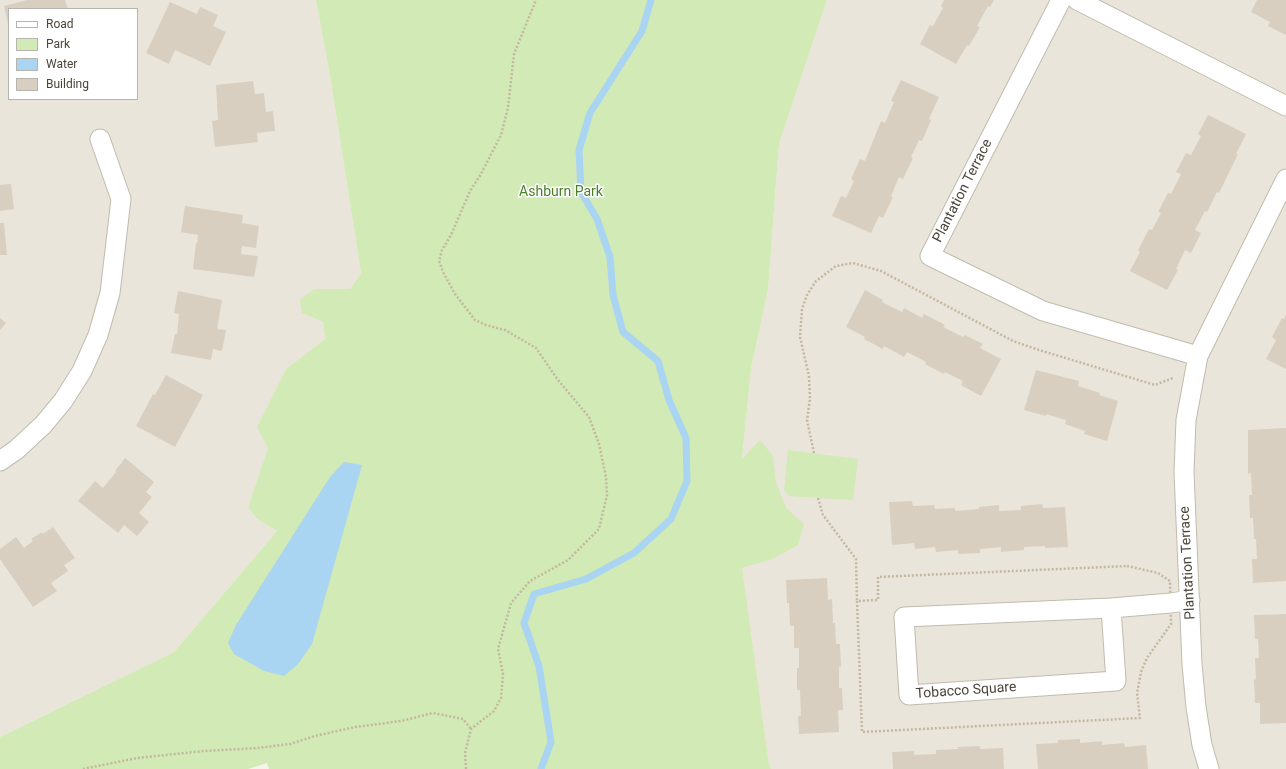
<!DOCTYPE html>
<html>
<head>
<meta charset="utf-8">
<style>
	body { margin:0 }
	#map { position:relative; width:1286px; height:769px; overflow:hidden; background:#f6f3ec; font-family:Roboto,sans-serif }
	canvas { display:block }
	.legend { position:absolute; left:8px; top:8px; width:130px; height:92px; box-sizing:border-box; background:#fff; border:1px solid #b7b4b0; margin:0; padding:5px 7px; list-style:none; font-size:12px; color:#4b4439 }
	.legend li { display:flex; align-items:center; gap:8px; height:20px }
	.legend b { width:20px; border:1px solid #b7b4b0 }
</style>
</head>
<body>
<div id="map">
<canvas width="1286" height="769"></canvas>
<ul class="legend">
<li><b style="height:5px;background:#fff"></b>Road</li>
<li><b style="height:11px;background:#d2eab5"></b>Park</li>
<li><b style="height:11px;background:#a9d4f2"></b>Water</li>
<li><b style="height:11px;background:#d8cfc1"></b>Building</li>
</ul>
</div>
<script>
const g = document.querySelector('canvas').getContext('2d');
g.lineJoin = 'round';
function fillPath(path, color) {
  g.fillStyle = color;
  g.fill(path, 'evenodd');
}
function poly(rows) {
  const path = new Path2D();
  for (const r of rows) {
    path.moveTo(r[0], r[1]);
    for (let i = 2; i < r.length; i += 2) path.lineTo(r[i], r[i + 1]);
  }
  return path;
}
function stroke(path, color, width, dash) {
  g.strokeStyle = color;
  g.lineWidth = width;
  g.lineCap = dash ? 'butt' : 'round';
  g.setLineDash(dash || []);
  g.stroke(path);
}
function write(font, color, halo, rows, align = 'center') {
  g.font = font + ' Roboto,sans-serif';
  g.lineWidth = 3;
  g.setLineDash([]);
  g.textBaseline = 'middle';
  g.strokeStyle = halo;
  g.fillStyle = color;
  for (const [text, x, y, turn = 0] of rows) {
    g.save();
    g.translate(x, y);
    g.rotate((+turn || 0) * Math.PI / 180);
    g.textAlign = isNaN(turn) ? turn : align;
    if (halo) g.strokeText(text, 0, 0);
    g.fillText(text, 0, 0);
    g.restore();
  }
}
fillPath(poly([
	[0,0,316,0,330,76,361,273,350,289,314,289,302,313,323,322,325,339,286,369,268,448,248,507,257,519,277,531,174,652,0,737],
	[9,9,137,9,137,99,9,99],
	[827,0,1286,0,1286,769,771,769,769,764,741,567,742,460,751,369,768,290,779,144]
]), '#eae5da');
fillPath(poly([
	[316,0,827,0,779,144,768,290,751,369,742,459,760,440,773,456,776,482,786,508,804,524,798,545,772,559,742,568,769,764,771,769,269,769,267,763,248,769,0,769,0,737,174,652,277,531,257,519,248,507,268,448,257,427,286,369,325,339,323,322,302,313,300,300,314,289,350,289,361,273,330,76],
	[788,450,858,459,853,500,789,496,784,490]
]), '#d2eab5');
fillPath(poly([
	[344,462,362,465,312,644,298,664,284,676,264,671,234,654,228,643,236,625,330,477]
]), '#a9d4f2');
stroke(poly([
	[541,769,551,742,539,666,524,623,534,594,586,579,634,553,671,519,687,481,686,438,669,400,658,361,623,332,613,295,610,257,597,219,581,192,579,150,590,113,642,31,651,0]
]), '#a9d4f2', 7);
fillPath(poly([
	[27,0,65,0,68,9,9,9,8,24,4,6],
	[944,0,994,0,990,7,988,6,977,26,980,27,969,46,967,45,956,64,920,44,930,25,933,26,943,8,941,6],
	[1257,0,1286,0,1286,35,1268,26,1270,22,1251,12],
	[170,2,197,14,200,7,218,15,213,26,226,32,210,66,175,50,169,64,146,53],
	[901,80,939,97,929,119,931,120,922,141,919,140,911,157,913,158,903,179,899,177,891,196,893,197,883,218,879,216,871,233,832,216,841,196,846,198,854,181,851,179,860,159,865,161,881,121,885,123,894,102,891,101],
	[253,81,255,94,264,93,266,112,273,111,275,131,257,133,258,142,215,147,212,121,218,120,216,85],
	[1208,115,1246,134,1236,154,1238,154,1219,193,1217,192,1207,212,1205,211,1195,230,1201,233,1191,253,1185,250,1176,269,1178,270,1167,290,1130,271,1140,252,1138,250,1149,229,1152,230,1161,213,1158,212,1168,193,1171,194,1181,174,1176,172,1186,153,1191,155,1201,136,1198,134],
	[11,184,14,209,0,211,0,185],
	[185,206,243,215,242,223,259,226,256,248,242,246,241,254,258,256,254,277,193,269,196,243,197,243,198,235,181,232],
	[0,223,4,223,7,255,0,255],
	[865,290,883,300,882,302,902,312,904,308,922,318,924,314,945,325,943,327,963,337,965,335,983,344,980,348,1001,359,981,396,961,385,963,381,945,372,944,374,925,364,926,362,907,352,904,357,884,346,883,349,864,339,865,337,846,327],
	[178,291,222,300,217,329,226,330,222,351,213,349,211,360,171,353,175,334,177,334,179,314,174,313],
	[1286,314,1286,369,1266,359,1276,340,1272,337,1282,318,1284,319],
	[0,318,6,323,0,330],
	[1036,370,1079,381,1078,386,1100,393,1099,395,1118,401,1107,441,1084,434,1085,431,1065,424,1066,420,1046,414,1046,416,1024,410],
	[166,375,203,395,175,447,136,426,153,394,155,395],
	[1286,428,1286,581,1253,583,1252,559,1257,559,1256,539,1254,539,1253,518,1250,518,1249,495,1252,495,1251,473,1248,474,1248,430],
	[125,458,154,482,146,492,152,497,139,513,149,522,137,536,124,525,118,533,78,501,95,481,103,488,116,472,115,471],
	[912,501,913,506,934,505,935,509,955,508,955,511,979,509,979,507,999,505,999,511,1021,510,1021,506,1042,504,1043,508,1065,507,1068,547,1045,548,1045,546,1024,547,1024,550,1001,552,1001,547,980,549,980,553,958,554,958,550,936,552,935,547,915,549,914,543,892,545,889,502],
	[53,527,75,558,64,565,68,571,51,583,57,591,33,607,0,559,0,549,16,537,24,548,33,541,31,539,42,532,43,534],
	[827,578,828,600,832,599,833,623,835,623,836,644,840,644,841,667,839,667,839,688,842,688,843,710,838,710,839,732,799,734,798,716,801,716,800,690,797,690,797,668,799,668,799,648,794,648,794,626,790,626,789,603,787,603,786,580],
	[1286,614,1286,723,1260,724,1260,703,1255,703,1254,680,1256,679,1255,658,1259,658,1258,639,1255,639,1254,615],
	[1080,739,1080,743,1102,741,1102,745,1124,743,1125,747,1146,745,1148,769,1038,769,1036,744,1058,743,1058,740],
	[980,746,980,749,1003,748,1004,769,893,769,892,752,914,751,914,755,936,754,936,750,958,749,957,747]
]), '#d8cfc1');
const street = poly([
	[1061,0,930,256,1043,311,1198,356,1286,179],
	[1077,0,1286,106],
	[1198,356,1186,420,1184,472,1192,664,1196,707,1202,745,1209,769],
	[0,461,16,450,43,425,63,401,82,371,98,335,110,293,121,199,100,139],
	[1111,608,1116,681,909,695,904,617,1111,608],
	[1111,608,1171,603,1190,600]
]);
stroke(street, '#c2bbae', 21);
stroke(poly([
	[814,453,807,420,810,399,809,376,800,337,802,309,807,295,816,281,836,266,853,263,881,271,1013,341,1039,350,1155,385,1173,378],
	[818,498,823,515,856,559,857,601],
	[1127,566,1158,573,1170,581,1171,624,1147,658,1141,672,1137,693,1140,718,862,732,857,601,878,600,878,577,1127,566],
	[83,769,137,758,204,751,258,748,290,744,315,736,355,727,401,721,433,713,463,719,471,729],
	[466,769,465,753,471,729,494,711,501,698,503,674,498,649,511,603,530,581,568,560,599,529,607,495,606,477,599,444,589,417,558,380,536,348,505,330,486,325,475,320,455,294,444,274,439,261,442,250,451,235,470,191,481,174,501,135,508,108,514,54,536,0]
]), '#c4b79f', 2.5, [2, 2]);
stroke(street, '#fff', 19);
write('14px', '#4b4439', '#fff', [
	["Plantation Terrace",963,191,-63],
	["Plantation Terrace",1188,563,-93],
	["Tobacco Square",966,691,-4]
]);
write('14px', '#4a7f2a', '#fff', [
	["Ashburn Park",561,192]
]);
</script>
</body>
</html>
